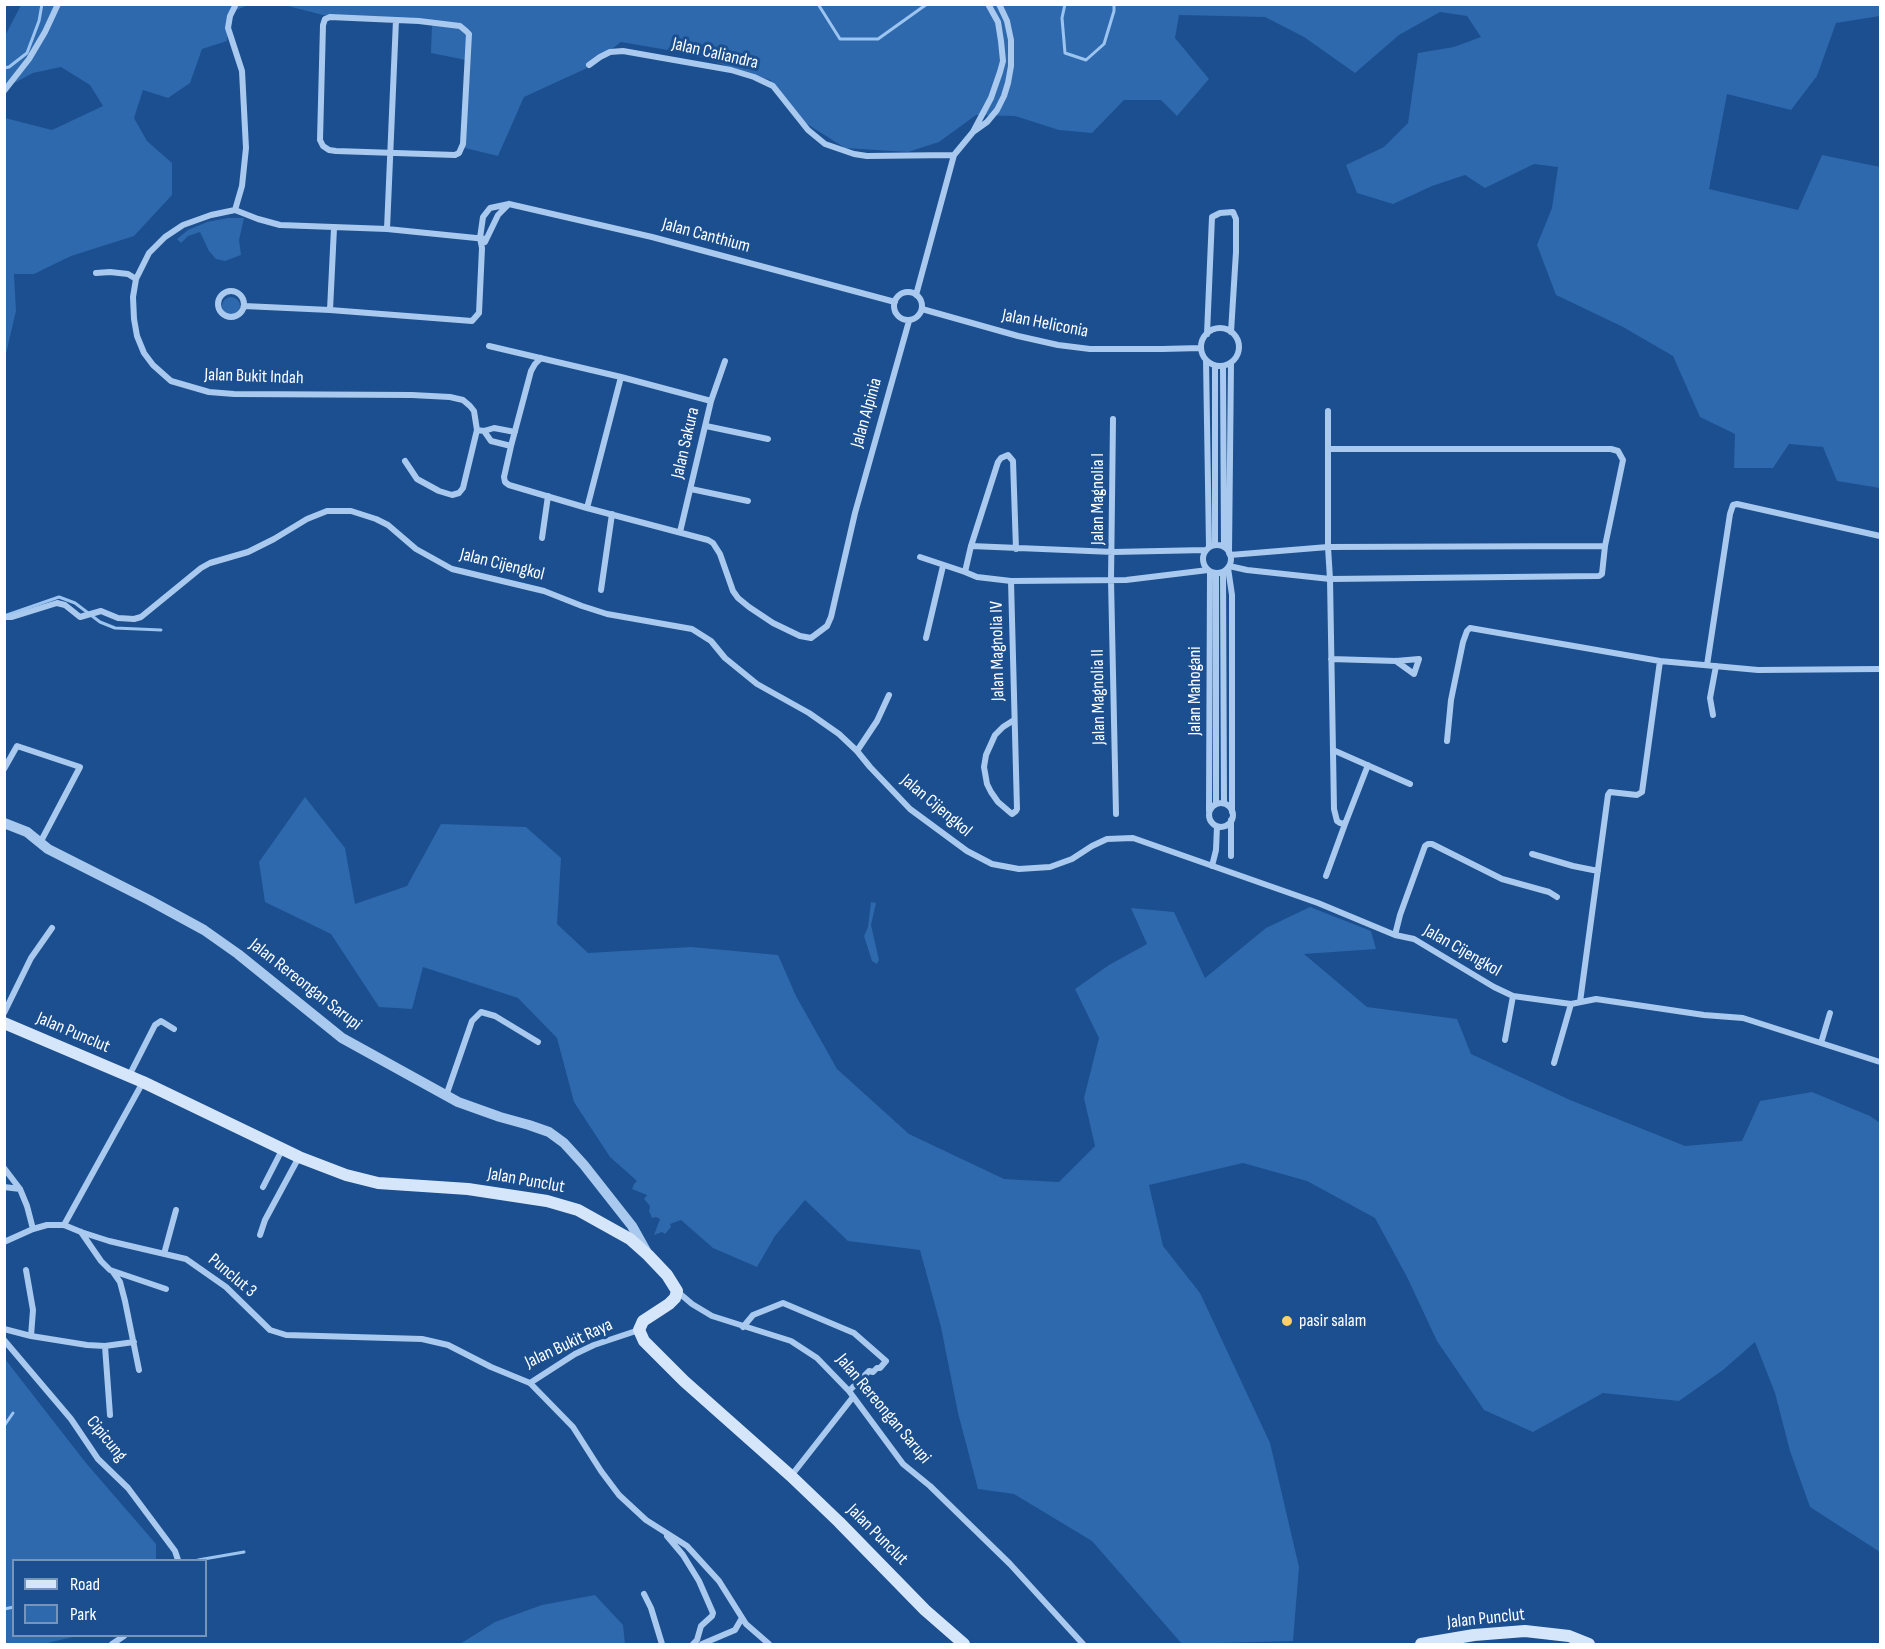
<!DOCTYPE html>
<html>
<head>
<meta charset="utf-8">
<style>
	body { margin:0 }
	#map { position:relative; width:1885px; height:1649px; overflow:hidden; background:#1b4f8f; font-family:"Sofia Sans Condensed",sans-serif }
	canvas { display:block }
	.frame { position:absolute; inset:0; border:6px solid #fff; pointer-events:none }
	.legend { position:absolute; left:12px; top:1559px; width:195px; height:78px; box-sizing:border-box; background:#1b4f8f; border:2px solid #7695bc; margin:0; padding:8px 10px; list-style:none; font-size:18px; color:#fff }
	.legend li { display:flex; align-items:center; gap:12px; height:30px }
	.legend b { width:30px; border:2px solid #7695bc }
</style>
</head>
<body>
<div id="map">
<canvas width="1885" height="1649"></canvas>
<div class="frame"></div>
<ul class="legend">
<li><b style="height:8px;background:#d6e6fa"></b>Road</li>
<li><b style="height:16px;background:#2e69ad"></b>Park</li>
</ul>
</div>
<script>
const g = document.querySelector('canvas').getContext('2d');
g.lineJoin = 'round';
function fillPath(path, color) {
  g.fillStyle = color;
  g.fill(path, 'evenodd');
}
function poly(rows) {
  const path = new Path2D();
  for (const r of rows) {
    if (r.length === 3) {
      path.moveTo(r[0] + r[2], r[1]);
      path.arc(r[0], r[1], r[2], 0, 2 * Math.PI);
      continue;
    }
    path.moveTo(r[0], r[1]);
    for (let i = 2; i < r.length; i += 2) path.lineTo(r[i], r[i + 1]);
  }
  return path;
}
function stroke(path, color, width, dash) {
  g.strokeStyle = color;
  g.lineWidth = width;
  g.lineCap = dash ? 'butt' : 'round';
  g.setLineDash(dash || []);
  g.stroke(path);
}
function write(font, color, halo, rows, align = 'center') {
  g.font = font + ' "Sofia Sans Condensed",sans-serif';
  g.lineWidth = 6;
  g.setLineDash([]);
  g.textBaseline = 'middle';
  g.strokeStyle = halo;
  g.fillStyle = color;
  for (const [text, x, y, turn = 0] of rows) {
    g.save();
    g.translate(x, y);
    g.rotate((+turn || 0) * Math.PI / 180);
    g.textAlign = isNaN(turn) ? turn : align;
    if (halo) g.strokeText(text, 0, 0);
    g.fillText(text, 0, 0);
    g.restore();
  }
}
fillPath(poly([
	[21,5,248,5,228,14,227,41,202,49,190,83,168,98,143,90,134,118,147,141,172,163,172,195,134,236,71,256,34,274,14,274,16,311,5,358,5,118,52,130,103,106,90,85,61,67,33,73,5,88,5,36],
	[284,5,1880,5,1880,16,1836,23,1817,76,1791,110,1727,94,1709,189,1798,210,1822,155,1880,167,1880,488,1837,481,1823,447,1789,444,1773,468,1734,468,1735,434,1700,417,1673,356,1623,327,1556,295,1537,245,1552,208,1558,167,1534,164,1485,188,1465,175,1432,186,1393,204,1357,193,1346,165,1384,147,1408,123,1418,53,1454,47,1481,37,1467,16,1440,12,1399,35,1355,73,1304,37,1265,17,1179,15,1175,38,1209,79,1177,116,1161,100,1124,100,1092,133,1059,130,1015,116,976,115,939,142,908,152,845,148,804,122,770,80,691,54,621,42,585,69,524,97,498,156,461,147,466,60,431,53,432,24,323,15],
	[228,218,244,218,239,240,241,255,225,261,216,259,209,251,200,232,188,236,181,243,177,239,188,230,207,222],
	[231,306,9],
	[305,797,345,848,355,904,407,886,441,824,526,827,561,858,557,924,588,953,691,947,778,955,796,996,837,1069,909,1134,1004,1179,1059,1182,1095,1146,1084,1098,1099,1038,1075,989,1109,965,1147,944,1131,908,1174,912,1205,978,1266,928,1310,907,1371,931,1376,949,1304,954,1367,1007,1457,1019,1471,1054,1570,1100,1685,1146,1742,1141,1760,1101,1812,1092,1870,1116,1880,1123,1880,1552,1810,1507,1790,1451,1775,1393,1755,1342,1723,1370,1679,1401,1603,1393,1533,1432,1484,1410,1437,1341,1407,1277,1375,1218,1307,1181,1243,1163,1149,1185,1163,1246,1200,1293,1270,1443,1299,1567,1293,1641,1182,1644,1092,1541,1014,1494,978,1489,958,1413,941,1327,920,1250,848,1241,805,1200,775,1236,757,1267,713,1248,681,1220,670,1224,671,1227,665,1234,662,1232,654,1235,660,1219,656,1217,652,1218,649,1211,650,1206,644,1199,647,1195,632,1189,634,1184,637,1181,610,1157,574,1102,557,1038,518,998,423,967,412,1009,379,1007,331,934,265,902,259,862],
	[871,902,876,903,871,925,879,960,877,964,872,961,864,936,868,927],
	[5,1359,86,1463,156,1544,156,1560,14,1560,14,1636,77,1636,43,1644,5,1644],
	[595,1595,623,1625,625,1644,460,1644,495,1622,542,1605]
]), '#2e69ad');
stroke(poly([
	[818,4,840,39,878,39,927,4],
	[1065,4,1062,18,1065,53,1086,60,1104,44,1114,11,1114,4],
	[4,68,9,67,27,53,39,21,42,4],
	[7,615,59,597,75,603,100,622,115,628,161,630],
	[4,1426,13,1413],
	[198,1560,244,1552],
	[4,1609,14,1607]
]), '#9cc4f0', 3);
stroke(poly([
	[330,17,419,21,460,26,466,31,469,34,463,144,459,153,455,155,336,151,329,150,323,146,320,140,323,25,325,19,330,17],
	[589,65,600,57,610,52,623,51,731,70,754,77,773,86,808,130,825,144,854,154,867,156,954,155],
	[4,91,29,59,45,32,58,4],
	[973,132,987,122,997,110,1004,96,1008,83,1011,66,1011,40,1007,21,999,4],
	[235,210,211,215,183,225,165,237,149,253,136,279,133,297,134,319,137,336,144,353,153,365,171,381,209,392,234,394,412,395,450,397,463,400,470,406,474,411,477,430,463,488,459,493,452,495,439,491,417,479,405,461],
	[235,210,258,219,280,225,387,229,486,239],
	[235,210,242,186,246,148,242,71,228,28,230,16,236,4],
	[387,229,396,20],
	[485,242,498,215,509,204],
	[96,273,110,272,128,274,136,279],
	[231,304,13],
	[908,306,14],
	[916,295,954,155,973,132,991,98,1000,72,1003,61,1001,41,998,22,988,4],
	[244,306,330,310,472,321,479,313,482,248,480,238,483,217,490,208,509,204,652,237,895,302],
	[922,309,1018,336,1058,345,1090,349,1162,349,1201,348],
	[330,310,334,228],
	[1220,347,19],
	[1207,334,1212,217,1220,213,1233,212,1236,219,1236,252,1231,332],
	[489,346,621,377,711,401],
	[541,358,535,364,531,371,511,446,504,477,505,482,509,485,587,508,708,540,713,543,720,554,733,591,738,598,749,607,773,623,800,636,811,638,827,626,831,617,855,513,909,321],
	[1206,360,1209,547],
	[1215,366,1215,545],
	[1223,366,1224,547],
	[1113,419,1111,580,1116,814],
	[706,426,768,439],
	[477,430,484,431,494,428,515,432],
	[484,431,491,441,511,446],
	[691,489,748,501],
	[587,508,621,377],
	[680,532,711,401,725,361],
	[542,538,548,496],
	[1217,559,14],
	[971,546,1113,552,1206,550],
	[1016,549,1013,461,1008,455,1001,458,998,462,971,546,965,572,977,577,1011,581,1126,580,1208,570],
	[1229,553,1231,363],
	[1230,555,1328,547,1605,546],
	[920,557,965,572],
	[1229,566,1247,570,1330,579,1599,576,1602,574,1605,546,1623,460,1618,451,1611,449,1328,449],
	[1228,568,1232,595,1232,812],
	[1223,572,1224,803],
	[1216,574,1216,803],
	[1011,581,1017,809,1016,811,1012,814,998,802,991,792,987,784,984,767,986,755,995,735,1003,727,1014,720],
	[601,590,612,514],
	[4,617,12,617,57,603,65,605,80,617,101,611,118,618,134,619,141,617,201,568,210,563,248,552,274,539,307,519,327,511,351,511,376,519,388,525,416,549,452,569,544,591,582,606,607,614,692,629,711,641,725,658,757,684,809,713,839,734,857,751,870,767,910,809,967,851,992,864,1019,869,1050,867,1072,859,1092,846,1107,839,1133,838,1318,903,1395,935,1414,939,1494,987,1513,996,1571,1004,1596,999,1704,1015,1743,1018,1880,1062],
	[926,638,943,566],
	[1331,659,1396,661,1419,659,1414,674,1396,661],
	[1707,665,1730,514,1733,505,1737,504,1880,536],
	[1713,715,1710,698,1716,666],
	[1447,741,1451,700,1463,642,1467,631,1470,628,1660,661],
	[1333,750,1410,784],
	[857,751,877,721,889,695],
	[4,769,17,746,80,767,40,843],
	[1221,815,12],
	[1209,811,1210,572],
	[1345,824,1368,765],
	[1532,854,1573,866,1598,871],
	[1231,856,1231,820],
	[1212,866,1216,850,1217,826],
	[1326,876,1345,824,1340,823,1337,821,1334,809,1330,579,1328,547,1328,411],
	[1395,935,1400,915,1425,846,1428,844,1432,844,1502,879,1549,892,1557,897],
	[1580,1002,1608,795,1610,792,1637,795,1642,792,1660,661,1758,670,1880,669],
	[4,1013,31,958,52,928],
	[1505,1040,1513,996],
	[1821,1043,1830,1013],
	[1554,1063,1571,1004],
	[129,1076,155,1025,161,1021,174,1029],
	[446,1096,472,1021,481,1012,495,1016,538,1042],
	[4,1168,20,1189,27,1206,33,1229],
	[4,1187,20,1189],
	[263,1187,283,1148],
	[64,1225,143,1082],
	[81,1232,101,1261,110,1270,166,1289],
	[260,1235,265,1220,299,1157],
	[4,1242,33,1229,47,1225,64,1225,81,1232,109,1241,186,1259,226,1287,270,1330,286,1335,422,1339,448,1345,491,1367,530,1383,573,1427,601,1471,619,1495,646,1520,687,1546,719,1581,746,1624,769,1644],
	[164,1254,176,1210],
	[26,1270,33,1310,31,1336],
	[113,1272,120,1282,125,1301,139,1370],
	[678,1292,692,1304,712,1316,791,1341,817,1358,849,1391,903,1464,930,1486,1010,1564,1083,1644],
	[743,1327,753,1315,783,1303,854,1333,886,1361,880,1368,877,1368,873,1372,869,1371,849,1391],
	[4,1329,31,1336,87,1345,105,1346,134,1342],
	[4,1340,71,1419,98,1459,128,1488,175,1551,178,1560],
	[105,1346,110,1415],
	[530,1383,575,1354,594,1345,639,1330],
	[791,1476,853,1397],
	[667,1536,683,1555,699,1581,713,1613,712,1616,701,1626,697,1640,693,1644],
	[644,1594,651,1608,662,1644],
	[112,1644,124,1636],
	[702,1644,735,1630,742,1618]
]), '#a9c9ee', 6);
stroke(poly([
	[4,823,27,832,48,849,149,900,204,930,238,954,342,1038,458,1102,500,1117,529,1125,549,1132,564,1143,584,1165,632,1226,646,1251]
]), '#a9c9ee', 10);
stroke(poly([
	[4,1023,143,1082,299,1157,346,1175,378,1183,468,1189,547,1201,578,1210,630,1239,648,1255,667,1275,677,1291,675,1298,669,1304,643,1321,639,1330,644,1341,684,1381,791,1476,839,1522,925,1610,964,1644],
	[1421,1644,1474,1635,1525,1631,1569,1636,1589,1644]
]), '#d6e6fa', 12);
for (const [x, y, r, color] of [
	[1287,1321,6,"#ffd166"]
]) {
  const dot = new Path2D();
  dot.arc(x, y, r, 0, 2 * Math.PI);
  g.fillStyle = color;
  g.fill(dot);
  stroke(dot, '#1b4f8f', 2);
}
write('18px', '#fff', '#1b4f8f', [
	["Jalan Caliandra",715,54,13],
	["Jalan Canthium",706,236,15],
	["Jalan Heliconia",1045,324,11],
	["Jalan Bukit Indah",254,377,2],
	["Jalan Alpinia",867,413,-74],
	["Jalan Sakura",686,443,-77],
	["Jalan Magnolia I",1098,499,-90],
	["Jalan Cijengkol",502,565,14],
	["Jalan Magnolia IV",998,651,-91],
	["Jalan Mahogani",1195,691,-90],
	["Jalan Magnolia II",1099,697,-91],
	["Jalan Cijengkol",936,806,40],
	["Jalan Cijengkol",1462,951,30],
	["Jalan Rereongan Sarupi",305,985,38],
	["Jalan Punclut",73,1033,23],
	["Jalan Punclut",526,1181,10],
	["Punclut 3",232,1276,40],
	["Jalan Bukit Raya",569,1344,-25],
	["Jalan Rereongan Sarupi",883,1409,50],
	["Cipicung",106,1439,51],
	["Jalan Punclut",877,1535,45],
	["Jalan Punclut",1486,1619,-6]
]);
write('18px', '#fff', '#1b4f8f', [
	["pasir salam",1299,1321]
], 'left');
</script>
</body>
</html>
